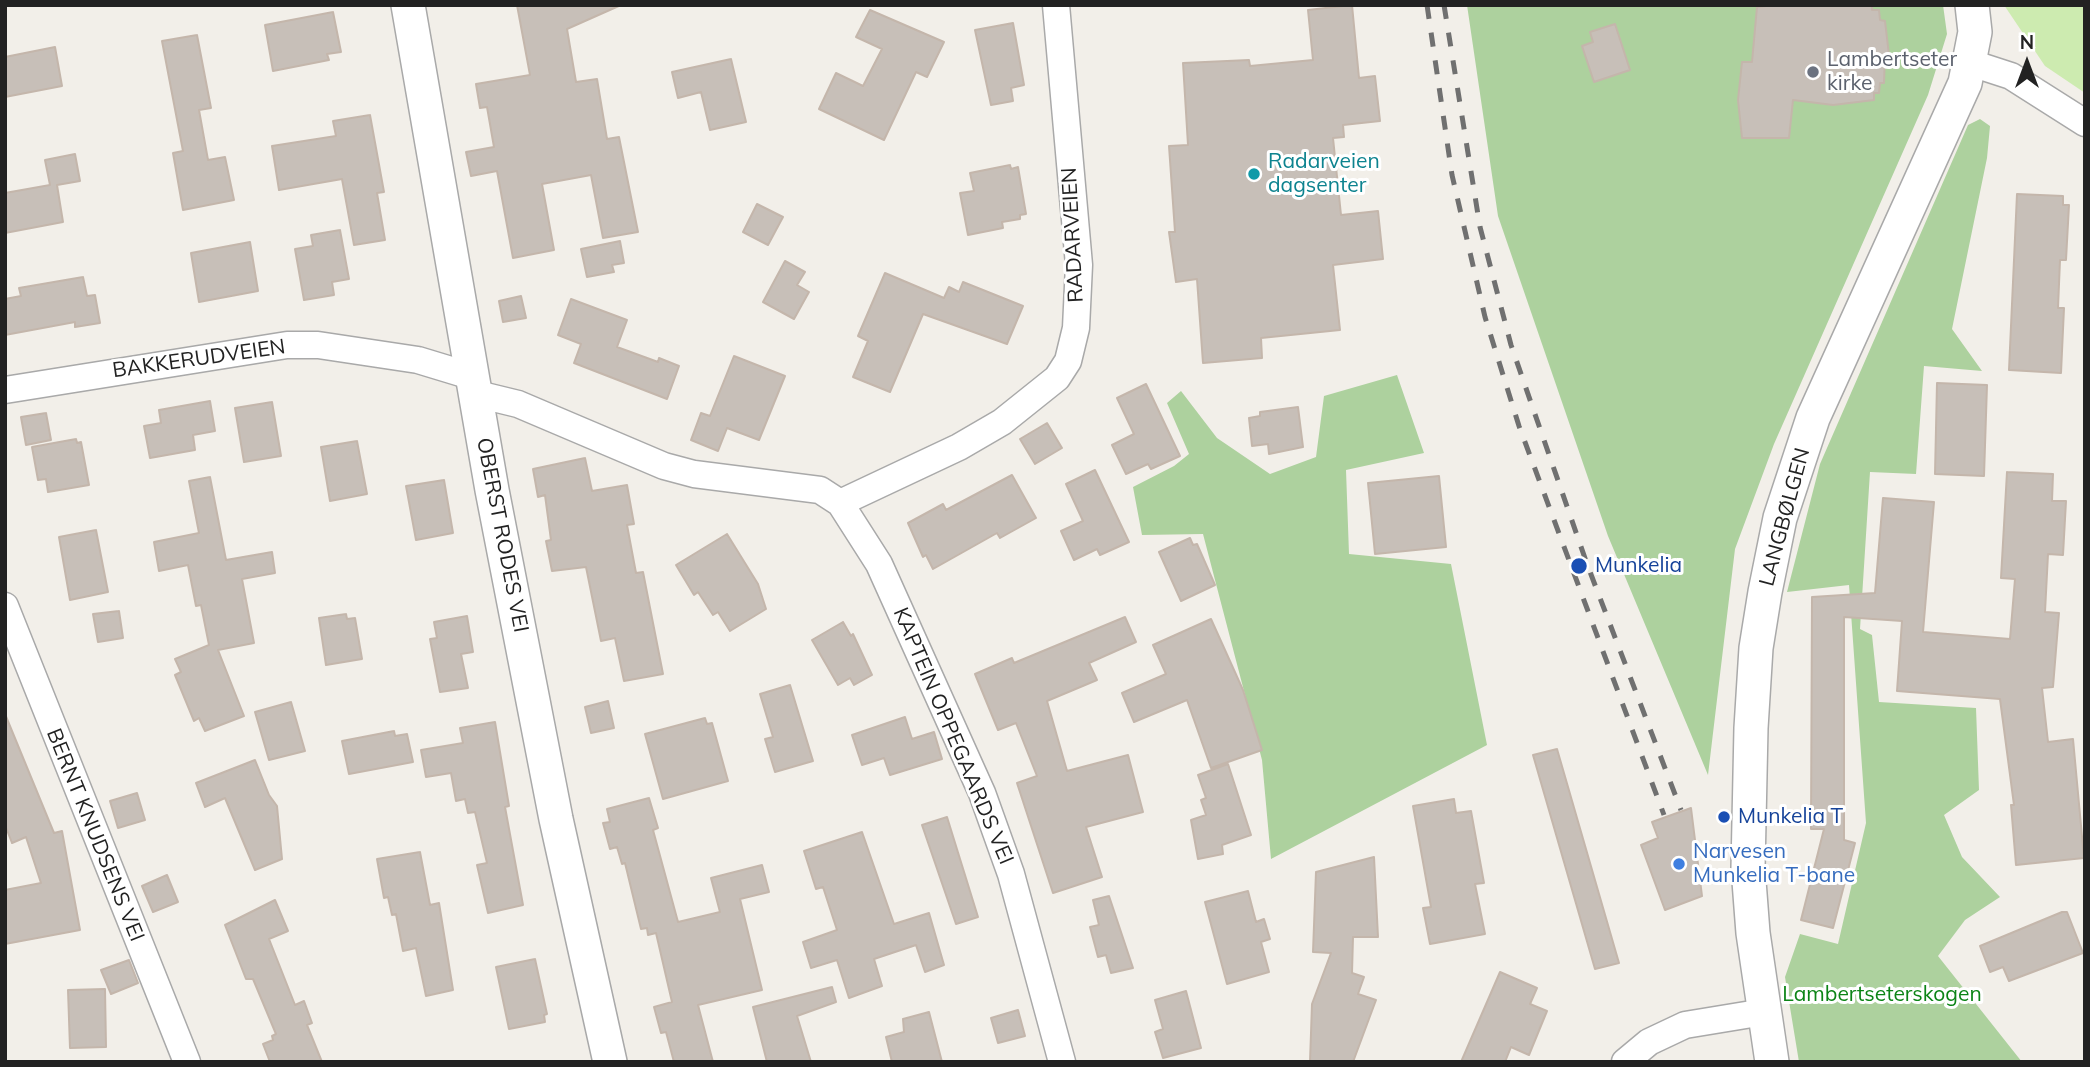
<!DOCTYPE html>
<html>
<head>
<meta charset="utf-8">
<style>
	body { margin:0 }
	#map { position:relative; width:2090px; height:1067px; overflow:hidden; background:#f2efe9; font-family:Mulish,sans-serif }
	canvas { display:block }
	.frame { position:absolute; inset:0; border:7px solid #222; pointer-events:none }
	.north { position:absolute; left:1992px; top:28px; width:70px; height:70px; -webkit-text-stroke:5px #fff; paint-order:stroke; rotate:0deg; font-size:19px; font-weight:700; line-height:28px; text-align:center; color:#222 }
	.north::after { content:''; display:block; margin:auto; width:24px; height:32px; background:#222; clip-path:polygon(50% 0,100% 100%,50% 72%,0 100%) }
</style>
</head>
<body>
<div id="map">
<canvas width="2090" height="1067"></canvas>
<div class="frame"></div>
<div class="north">N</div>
</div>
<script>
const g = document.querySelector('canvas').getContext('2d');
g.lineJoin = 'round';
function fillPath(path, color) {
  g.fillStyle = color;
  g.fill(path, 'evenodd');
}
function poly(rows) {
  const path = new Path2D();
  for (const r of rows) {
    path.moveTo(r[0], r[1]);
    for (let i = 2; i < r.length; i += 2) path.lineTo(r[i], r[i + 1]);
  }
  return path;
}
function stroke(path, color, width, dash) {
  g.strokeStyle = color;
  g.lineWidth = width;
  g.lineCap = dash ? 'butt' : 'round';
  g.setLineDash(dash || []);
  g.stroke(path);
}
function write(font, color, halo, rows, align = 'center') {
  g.font = font + ' Mulish,sans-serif';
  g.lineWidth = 6;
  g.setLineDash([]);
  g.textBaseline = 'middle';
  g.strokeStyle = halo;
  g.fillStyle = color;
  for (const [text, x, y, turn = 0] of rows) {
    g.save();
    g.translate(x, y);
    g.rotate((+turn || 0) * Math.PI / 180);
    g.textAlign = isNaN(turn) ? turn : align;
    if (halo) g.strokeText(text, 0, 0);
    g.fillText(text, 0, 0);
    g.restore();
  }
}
fillPath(poly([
	[2004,5,2085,5,2085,93,2045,66]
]), '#cdebb0');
fillPath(poly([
	[1467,5,1943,5,1947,34,1928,95,1774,444,1735,549,1708,775,1608,536,1498,216],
	[1980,119,1990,126,1987,158,1952,329,1982,371,1924,366,1916,474,1870,472,1860,629,1872,635,1879,702,1976,708,1979,790,1944,815,1962,857,2000,897,1965,920,1938,956,2022,1062,1799,1062,1785,977,1800,934,1838,944,1866,823,1849,585,1787,592,1820,464,1968,125],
	[1397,375,1424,453,1346,470,1349,554,1451,564,1487,745,1271,859,1262,760,1203,534,1142,535,1133,487,1174,466,1189,454,1167,403,1181,391,1217,438,1270,474,1316,457,1324,396]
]), '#add19e');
const building = poly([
	[517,5,621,5,567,29,576,82,597,79,607,139,619,137,638,232,603,238,591,175,542,184,554,250,513,258,497,171,471,176,466,152,494,147,487,107,480,108,476,84,530,75,517,5],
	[1352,5,1359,78,1375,76,1380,121,1343,125,1344,137,1333,138,1341,215,1378,211,1383,259,1333,265,1340,330,1261,338,1262,358,1203,363,1197,279,1176,282,1169,232,1175,232,1169,146,1188,145,1183,63,1249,60,1250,66,1313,60,1308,10,1352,5],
	[1775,5,1872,5,1872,10,1879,10,1880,20,1885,21,1889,55,1885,55,1884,83,1880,83,1879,93,1874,93,1874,100,1833,105,1793,100,1789,138,1742,138,1738,100,1742,62,1752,62,1757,7,1775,5],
	[870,10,944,42,927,77,916,72,884,140,819,109,836,73,863,86,882,49,856,37,870,10],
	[333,12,341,52,327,54,329,60,273,71,265,25,333,12],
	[1013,23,1024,85,1011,88,1013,101,991,105,975,30,1013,23],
	[1615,24,1630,70,1594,82,1582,46,1593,42,1590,32,1615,24],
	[197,35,211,108,199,110,208,160,225,157,234,200,183,210,173,153,183,151,162,41,197,35],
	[55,47,62,86,5,97,5,57,55,47],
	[731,59,746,122,710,130,701,92,678,98,672,72,731,59],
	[370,115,384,192,377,193,385,240,354,245,342,179,279,190,272,146,336,136,333,121,370,115],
	[75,154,80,181,57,185,63,222,5,233,5,193,50,185,45,160,75,154],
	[1010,165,1011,169,1018,167,1026,214,1020,215,1020,219,1002,222,1003,228,968,235,960,193,974,191,970,173,1010,165],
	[2017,194,2063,196,2063,205,2069,205,2066,260,2060,260,2058,308,2064,308,2061,373,2009,370,2017,194],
	[757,204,783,217,768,245,743,232,757,204],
	[340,230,349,279,332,282,334,295,304,300,295,249,313,246,311,235,340,230],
	[620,241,624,263,612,265,614,272,587,277,581,249,620,241],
	[250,242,258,291,199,302,191,253,250,242],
	[785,261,805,272,797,285,809,292,794,319,763,302,785,261],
	[885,273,944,298,949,287,959,292,963,282,1023,306,1007,344,923,314,890,392,853,377,868,341,858,336,885,273],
	[83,277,87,296,95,295,100,323,75,327,75,322,5,335,5,299,21,296,19,288,83,277],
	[521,296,526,318,503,322,499,301,521,296],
	[571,299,627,320,617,347,658,362,659,358,679,366,667,399,574,363,581,344,558,335,571,299],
	[734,356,785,376,759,440,727,428,718,451,691,440,701,413,710,416,734,356],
	[1937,383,1987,385,1984,476,1935,474,1937,383],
	[1146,384,1180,456,1151,469,1148,464,1126,474,1112,445,1134,434,1117,398,1146,384],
	[210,401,215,431,193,435,195,450,150,458,144,426,161,423,159,410,210,401],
	[272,402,281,456,244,462,235,408,272,402],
	[1298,407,1303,447,1269,454,1268,444,1252,446,1249,418,1260,416,1260,412,1298,407],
	[46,413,51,440,26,445,21,417,46,413],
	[1047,423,1062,448,1035,464,1020,439,1047,423],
	[76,439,77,443,81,442,89,485,48,492,46,479,38,480,32,447,76,439],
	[357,441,367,494,330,501,321,447,357,441],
	[585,458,592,491,627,485,634,524,627,525,636,573,643,572,663,674,624,681,615,638,601,641,586,567,552,571,546,541,551,540,545,495,538,497,533,469,585,458],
	[1095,470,1129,542,1100,555,1097,549,1074,560,1061,531,1083,521,1066,484,1095,470],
	[2007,472,2053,474,2052,501,2066,501,2063,555,2048,554,2045,612,2059,613,2053,687,2042,688,2048,742,2073,739,2084,858,2016,865,2011,805,2014,805,2000,699,1897,691,1902,621,1844,617,1844,840,1855,843,1833,928,1801,920,1824,829,1811,829,1812,597,1875,593,1883,498,1934,502,1923,632,2010,639,2015,579,2001,578,2007,472],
	[1012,475,1036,518,1000,538,997,533,933,569,926,555,923,557,908,523,943,504,946,510,1012,475],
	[1439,476,1446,547,1375,554,1368,483,1439,476],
	[210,477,226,560,272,552,275,573,242,579,254,643,218,650,244,716,205,731,199,718,194,721,175,675,181,672,175,659,209,645,201,605,196,606,188,565,159,571,154,542,199,533,189,481,210,477],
	[444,480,453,533,416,540,406,486,444,480],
	[96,530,108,592,70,600,59,537,96,530],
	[727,534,758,584,766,609,730,631,718,612,713,615,698,592,694,595,676,565,727,534],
	[1190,538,1193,545,1197,544,1215,585,1181,601,1159,552,1190,538],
	[119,611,123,638,98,642,93,614,119,611],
	[346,614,347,619,355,618,362,659,326,665,319,618,346,614],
	[467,616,473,652,461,654,468,688,440,692,430,639,437,638,434,622,467,616],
	[1125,617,1136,642,1089,663,1097,680,1047,701,1067,771,1128,755,1143,812,1086,827,1102,877,1053,893,1017,783,1037,776,1016,723,998,730,975,674,1012,658,1014,663,1125,617],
	[1211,619,1243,690,1262,750,1211,768,1187,700,1134,722,1122,693,1166,674,1153,645,1211,619],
	[843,622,851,636,853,634,872,675,854,685,850,678,838,685,812,640,843,622],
	[790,685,813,761,775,772,765,739,773,737,760,694,790,685],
	[608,701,614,728,591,733,585,707,608,701],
	[291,702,305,751,269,760,255,712,291,702],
	[5,714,54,833,62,831,80,930,5,944,5,890,41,883,26,837,12,843,5,825,5,714],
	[905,717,912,739,934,732,942,759,890,775,884,758,862,765,852,735,905,717],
	[705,718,707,724,712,723,728,781,663,799,645,734,705,718],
	[495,722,509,806,505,807,523,905,488,913,477,865,487,863,475,812,468,813,465,799,456,801,451,773,426,777,421,750,463,743,460,728,495,722],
	[394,731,395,736,407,734,413,762,349,774,342,741,394,731],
	[1557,749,1619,963,1595,969,1533,755,1557,749],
	[255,760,269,795,277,806,282,859,255,870,225,798,205,807,196,783,255,760],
	[1228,764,1251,835,1222,845,1223,854,1198,859,1191,820,1206,815,1201,800,1206,798,1198,775,1228,764],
	[137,793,145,820,118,828,110,801,137,793],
	[649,798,658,828,653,830,678,922,720,912,711,878,762,865,769,892,740,899,762,990,698,1005,713,1062,674,1062,666,1032,661,1033,654,1007,672,1002,656,933,648,935,647,928,641,929,625,863,622,864,617,847,610,849,603,823,610,822,607,809,649,798],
	[1454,799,1456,813,1471,811,1484,883,1475,884,1485,934,1430,944,1423,908,1431,907,1413,806,1454,799],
	[1691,808,1702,896,1665,910,1641,845,1658,838,1652,822,1691,808],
	[947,817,978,917,956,924,922,825,947,817],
	[862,832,894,924,929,913,944,965,925,972,916,945,874,959,882,986,849,998,837,960,811,968,803,942,837,930,823,887,816,889,804,851,862,832],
	[420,852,430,905,439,903,453,990,426,996,416,948,403,951,396,914,392,915,388,897,384,898,377,859,420,852],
	[1374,857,1378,937,1353,937,1352,973,1364,977,1358,994,1376,1000,1353,1062,1310,1062,1312,1004,1331,953,1313,952,1316,872,1374,857],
	[167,875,178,902,153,912,142,886,167,875],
	[1248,891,1256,922,1264,919,1270,939,1261,942,1269,972,1227,984,1205,902,1248,891],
	[1109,896,1133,968,1111,973,1106,955,1098,957,1090,927,1099,925,1093,900,1109,896],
	[275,900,288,931,269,939,295,1005,304,1001,312,1023,307,1025,322,1062,270,1062,263,1044,273,1040,272,1036,276,1034,253,979,246,979,225,925,275,900],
	[2062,912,2067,912,2083,953,2009,981,2003,967,1990,972,1980,946,2062,912],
	[535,959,547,1014,544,1015,545,1022,509,1029,496,967,535,959],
	[129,960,138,983,111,994,101,970,129,960],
	[1500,972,1537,988,1530,1004,1547,1011,1529,1055,1511,1047,1505,1062,1461,1062,1500,972],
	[832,987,836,1002,797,1016,811,1062,767,1062,753,1007,832,987],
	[105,989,106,1047,70,1048,68,990,105,989],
	[1186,991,1201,1048,1163,1058,1155,1032,1163,1029,1155,1000,1186,991],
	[1018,1010,1025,1036,998,1043,991,1018,1018,1010],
	[929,1012,942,1062,892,1062,886,1037,904,1032,903,1019,929,1012]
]);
fillPath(building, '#c7bfb8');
stroke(building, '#c4b6ab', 2);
const minor = poly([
	[1971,63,2011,76,2085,123],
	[5,390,287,345,318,345,418,360,474,377],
	[477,394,518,404,664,466,694,474,820,490,840,503,879,564,982,793,1011,874,1062,1062],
	[840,503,959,447,1002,422,1057,378,1068,361,1076,328,1079,265,1056,5],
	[5,606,187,1062],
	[1625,1062,1649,1042,1685,1025,1764,1012]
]);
const tertiary = poly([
	[408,5,492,490,556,819,610,1062],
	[1772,1062,1753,933,1748,868,1751,728,1756,648,1765,592,1780,518,1813,418,1965,83,1975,32,1972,5]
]);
stroke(minor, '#a9a9a9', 29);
stroke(tertiary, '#a9a9a9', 36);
stroke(minor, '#fff', 26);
stroke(tertiary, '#fff', 33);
stroke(poly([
	[1427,5,1452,175,1485,317,1519,426,1664,815],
	[1444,5,1480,227,1511,345,1587,564,1681,810]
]), '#707070', 5, [14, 14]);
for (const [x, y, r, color] of [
	[1813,72,7,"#6b7280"],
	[1254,174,7,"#0f9aa8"],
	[1579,566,9,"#1a4fb4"],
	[1724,817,7,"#1a4fb4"],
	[1679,864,7,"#3f7fe0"]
]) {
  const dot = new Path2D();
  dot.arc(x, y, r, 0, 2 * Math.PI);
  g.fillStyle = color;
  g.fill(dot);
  stroke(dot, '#fff', 2.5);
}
write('21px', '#5b616d', '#fff', [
	["Lambertseter",1827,60],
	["kirke",1827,84]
], 'left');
write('21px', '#0d838f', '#fff', [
	["Radarveien",1268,162],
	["dagsenter",1268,186]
], 'left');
write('21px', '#222', '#fff', [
	["RADARVEIEN",1073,235,-93],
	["BAKKERUDVEIEN",199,359,-8],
	["LANGBØLGEN",1785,517,-75],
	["OBERST RODES VEI",502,535,79],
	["KAPTEIN OPPEGAARDS VEI",953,736,67],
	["BERNT KNUDSENS VEI",95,835,68]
]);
write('21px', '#164399', '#fff', [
	["Munkelia",1595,566],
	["Munkelia T",1738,817]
], 'left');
write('21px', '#366cbe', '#fff', [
	["Narvesen",1693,852],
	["Munkelia T-bane",1693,876]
], 'left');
write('21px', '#0c8416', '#fff', [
	["Lambertseterskogen",1882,995]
]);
</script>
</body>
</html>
